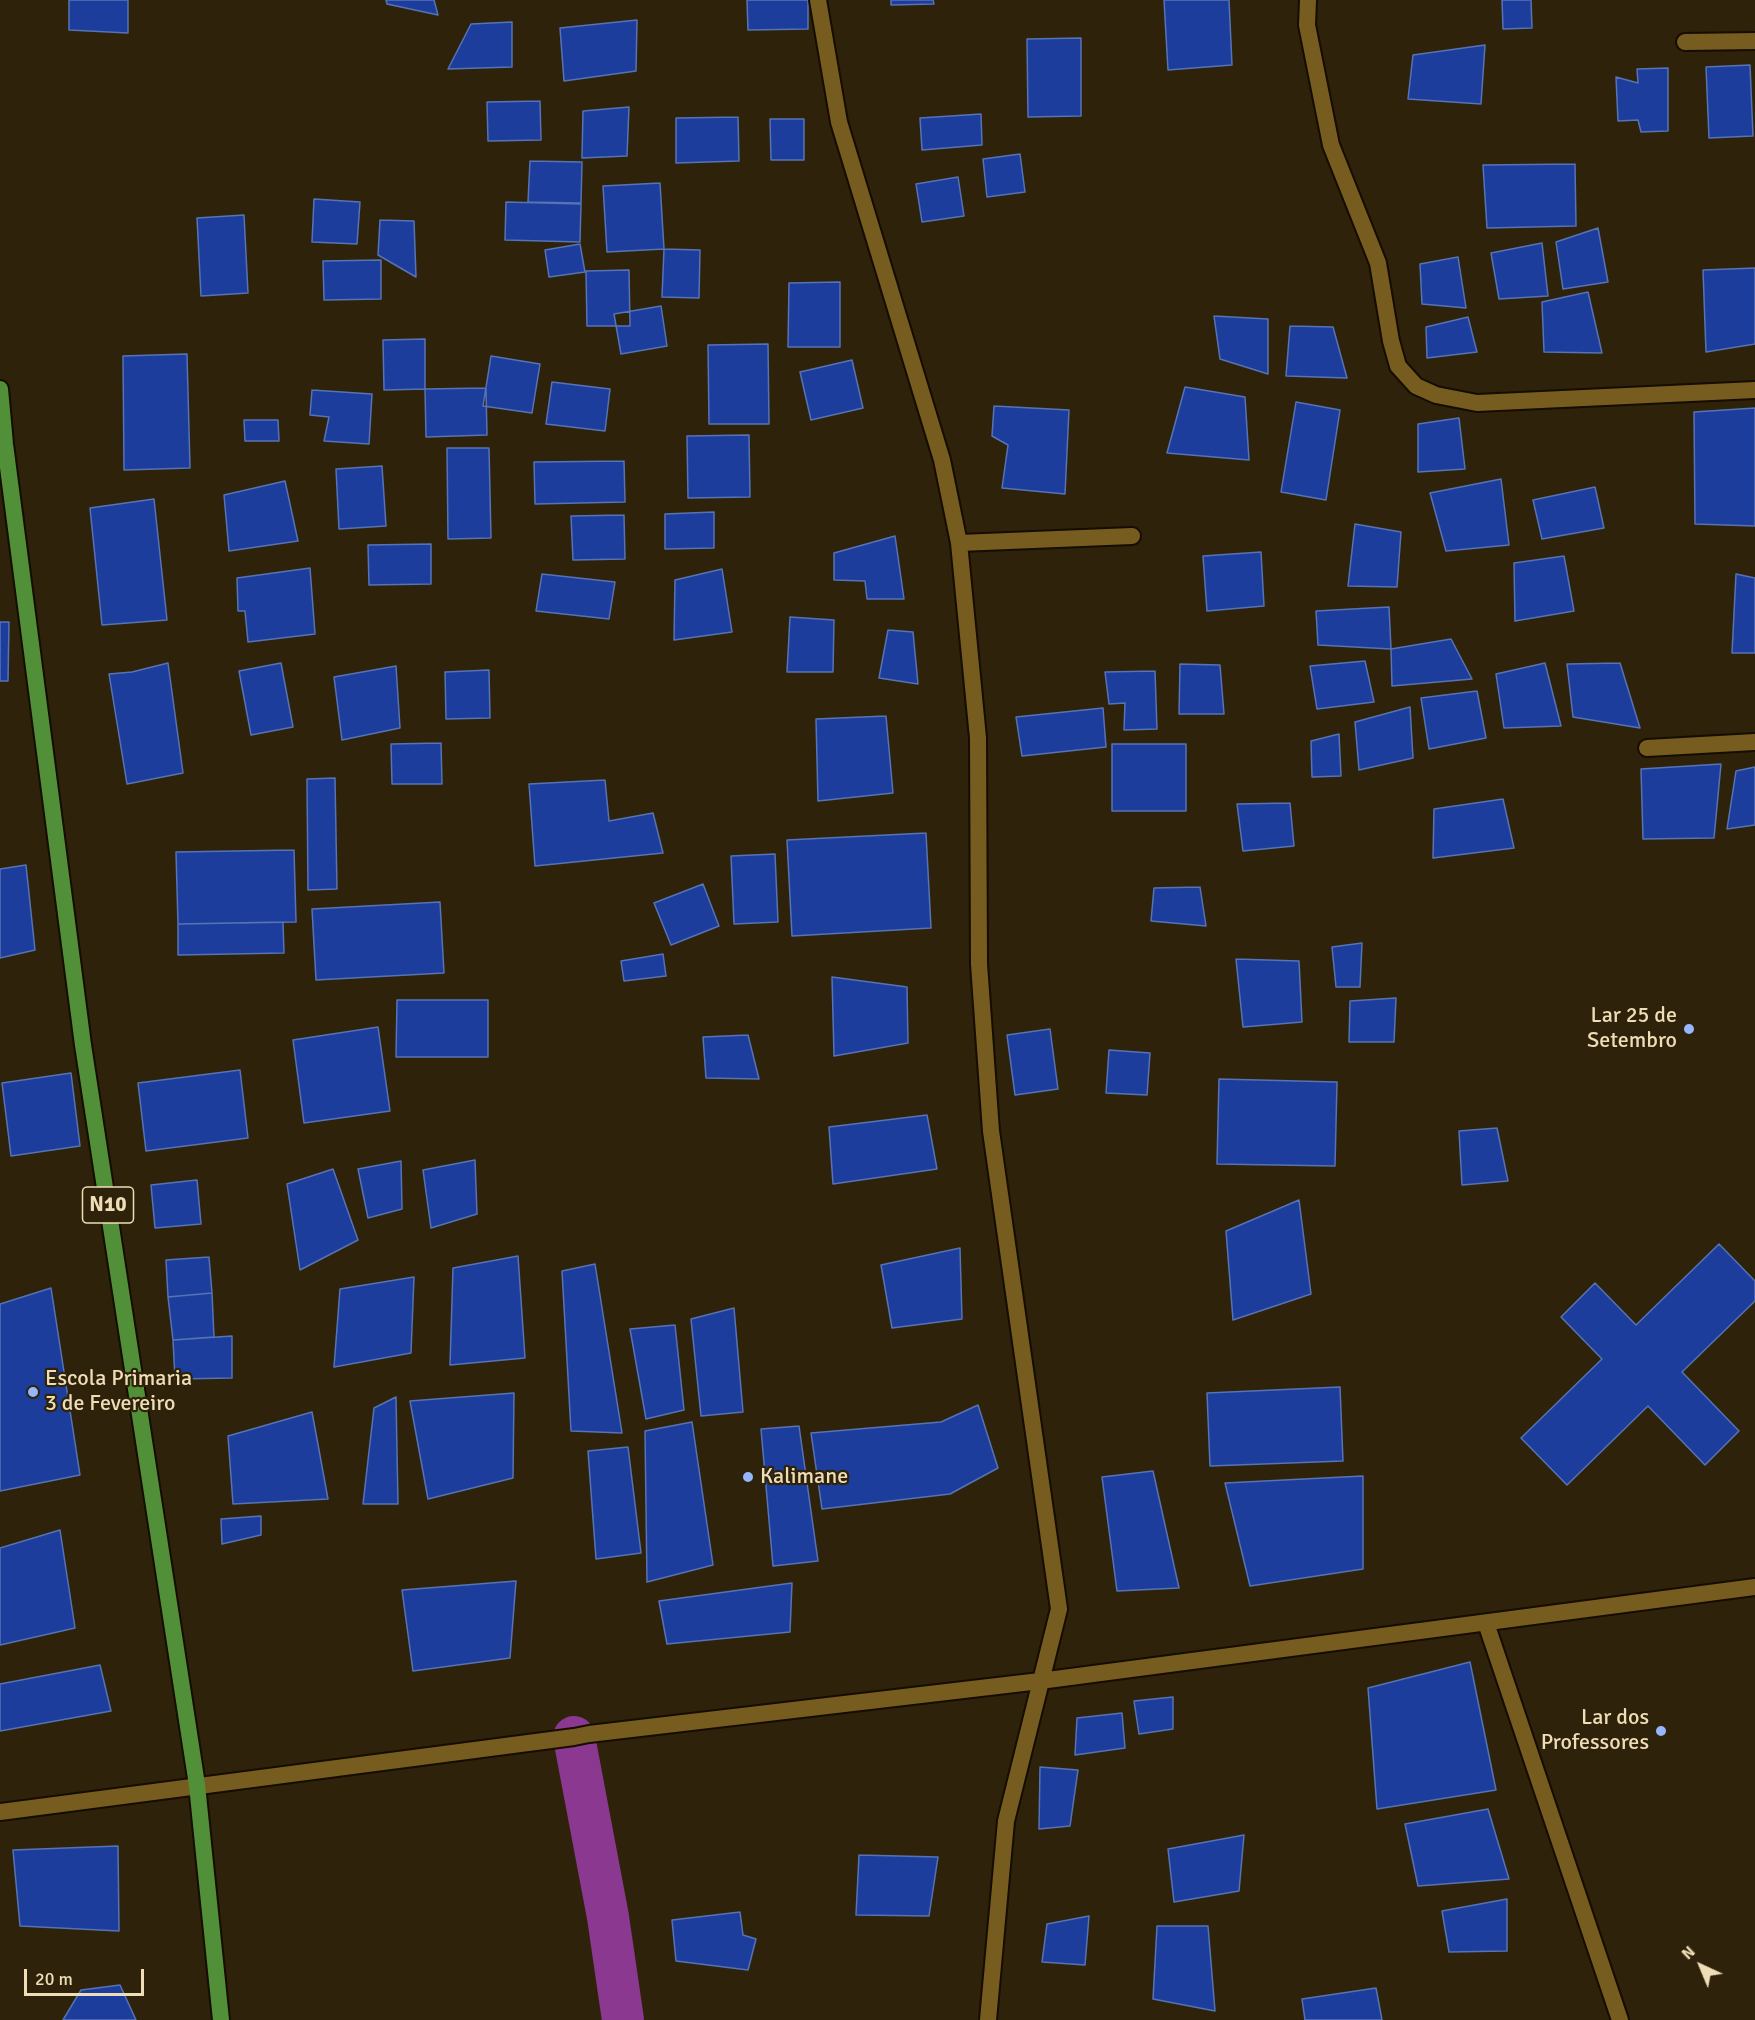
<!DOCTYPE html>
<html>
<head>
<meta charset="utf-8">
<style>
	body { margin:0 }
	#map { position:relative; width:1755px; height:2020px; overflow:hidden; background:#2e230a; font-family:Signika,sans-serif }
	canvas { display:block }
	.north { position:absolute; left:1671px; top:1936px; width:60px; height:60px; -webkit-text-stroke:4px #2e230a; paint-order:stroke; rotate:316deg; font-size:16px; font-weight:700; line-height:24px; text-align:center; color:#efddb7 }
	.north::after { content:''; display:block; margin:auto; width:21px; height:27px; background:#efddb7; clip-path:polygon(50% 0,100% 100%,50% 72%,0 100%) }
	.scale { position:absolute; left:24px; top:1969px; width:120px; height:27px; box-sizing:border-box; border:3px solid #efddb7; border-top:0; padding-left:8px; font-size:18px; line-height:21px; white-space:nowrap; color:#efddb7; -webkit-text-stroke:4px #2e230a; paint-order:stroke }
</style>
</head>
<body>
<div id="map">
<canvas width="1755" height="2020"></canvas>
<div class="north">N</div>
<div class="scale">20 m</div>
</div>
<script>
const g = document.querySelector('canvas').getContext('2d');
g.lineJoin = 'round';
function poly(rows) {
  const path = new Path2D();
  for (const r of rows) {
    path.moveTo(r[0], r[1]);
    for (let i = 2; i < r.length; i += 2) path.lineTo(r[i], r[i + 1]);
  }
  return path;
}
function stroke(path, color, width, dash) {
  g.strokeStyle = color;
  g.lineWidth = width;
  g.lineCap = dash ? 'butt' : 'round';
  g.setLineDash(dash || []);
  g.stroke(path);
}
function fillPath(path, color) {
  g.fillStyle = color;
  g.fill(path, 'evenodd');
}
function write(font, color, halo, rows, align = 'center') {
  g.font = font + ' Signika,sans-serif';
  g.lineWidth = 4.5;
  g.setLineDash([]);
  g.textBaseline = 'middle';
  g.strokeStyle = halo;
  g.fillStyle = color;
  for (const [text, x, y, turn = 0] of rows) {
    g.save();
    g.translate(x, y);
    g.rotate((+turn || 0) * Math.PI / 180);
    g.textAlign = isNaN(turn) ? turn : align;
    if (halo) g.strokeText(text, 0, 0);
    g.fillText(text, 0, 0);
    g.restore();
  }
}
stroke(poly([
	[574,1737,608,1917,623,2020]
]), '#8b3890', 42);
const building = poly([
	[69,0,128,0,128,33,69,30,69,0],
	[386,0,434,0,438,15,387,4,386,0],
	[747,0,808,0,808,29,748,30,747,0],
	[891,0,933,0,934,4,891,5,891,0],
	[1164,0,1229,0,1232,65,1168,70,1164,0],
	[1502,0,1531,0,1532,28,1503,29,1502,0],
	[637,20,636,71,564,81,560,28,637,20],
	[512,22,512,67,448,69,471,24,512,22],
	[1081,38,1081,116,1028,117,1027,39,1081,38],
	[1485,45,1481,104,1408,99,1413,55,1485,45],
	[1750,65,1753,136,1709,138,1706,67,1750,65],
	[1668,68,1668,131,1641,132,1638,120,1618,121,1616,77,1638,83,1637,69,1668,68],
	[540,101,541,140,488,141,487,102,540,101],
	[629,107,627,156,582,158,583,111,629,107],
	[981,114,982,145,922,150,920,118,981,114],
	[738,117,739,161,676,163,676,118,738,117],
	[770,119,804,119,804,160,771,160,770,119],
	[1020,154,1025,192,987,197,983,159,1020,154],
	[530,161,582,162,581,203,528,202,530,161],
	[1575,164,1576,226,1487,228,1483,165,1575,164],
	[958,177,964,216,922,222,916,184,958,177],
	[660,183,664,249,607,252,603,186,660,183],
	[314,199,360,202,357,244,312,242,314,199],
	[506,202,581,204,580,242,505,240,506,202],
	[244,215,248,293,201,296,197,218,244,215],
	[380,220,414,221,416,277,378,255,380,220],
	[1598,228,1608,282,1563,289,1556,242,1598,228],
	[1542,243,1548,296,1499,299,1491,253,1542,243],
	[580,244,585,272,549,277,545,250,580,244],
	[664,249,700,250,699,298,662,297,664,249],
	[1458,257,1466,308,1422,304,1420,264,1458,257],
	[381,260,381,299,324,300,323,261,381,260],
	[1755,268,1755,344,1706,352,1703,270,1755,268],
	[629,270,630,326,587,326,586,271,629,270],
	[840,282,840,347,788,347,789,283,840,282],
	[1588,292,1602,353,1544,352,1542,302,1588,292],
	[661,306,667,346,621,354,614,314,661,306],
	[1214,316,1268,319,1268,374,1220,359,1214,316],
	[1468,317,1477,352,1427,358,1426,327,1468,317],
	[1290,326,1333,327,1347,378,1286,376,1290,326],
	[425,339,425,389,384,390,383,340,425,339],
	[768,344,769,424,709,424,708,345,768,344],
	[187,354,190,468,124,470,123,356,187,354],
	[491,356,540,364,532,413,483,406,491,356],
	[852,360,863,408,811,420,800,372,852,360],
	[552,382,610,389,605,431,546,424,552,382],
	[1185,387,1245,397,1249,460,1167,453,1185,387],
	[486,388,487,435,426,437,425,389,486,388],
	[312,390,372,394,369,444,324,441,329,417,310,415,312,390],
	[1296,402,1340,410,1326,500,1281,492,1296,402],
	[994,406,1069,410,1065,494,1002,488,1008,445,992,436,994,406],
	[1755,408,1755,526,1695,524,1694,412,1755,408],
	[1459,418,1465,469,1418,472,1418,424,1459,418],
	[244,420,278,420,279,441,245,441,244,420],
	[749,435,750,497,688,498,687,436,749,435],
	[447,448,489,448,491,538,448,539,447,448],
	[624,461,625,502,535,504,534,462,624,461],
	[382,466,386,526,339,529,336,469,382,466],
	[1501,479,1509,545,1446,551,1430,493,1501,479],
	[285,481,298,541,229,551,224,495,285,481],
	[1595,487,1604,528,1542,539,1533,500,1595,487],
	[154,499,167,620,102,625,90,508,154,499],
	[714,512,714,548,665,549,665,514,714,512],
	[624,515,625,559,573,560,571,516,624,515],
	[1355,524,1401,532,1397,587,1348,586,1355,524],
	[895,536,904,599,867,599,865,581,834,580,834,553,895,536],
	[431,544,431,584,369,585,368,545,431,544],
	[1261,552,1264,606,1207,611,1203,556,1261,552],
	[1564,556,1574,611,1515,621,1514,563,1564,556],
	[310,568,315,634,248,642,245,611,238,611,237,578,310,568],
	[722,569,732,632,674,640,675,580,722,569],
	[542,574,615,582,609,619,536,611,542,574],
	[1736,574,1755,578,1755,653,1732,653,1736,574],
	[1389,607,1391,649,1318,645,1316,611,1389,607],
	[790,617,834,620,833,672,787,672,790,617],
	[0,622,9,622,8,681,0,681,0,622],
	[888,630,913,632,918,684,879,678,888,630],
	[1451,639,1472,679,1392,686,1391,649,1451,639],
	[1365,661,1374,702,1317,709,1310,666,1365,661],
	[168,663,183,773,127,784,109,674,132,672,168,663],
	[281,663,293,727,251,735,239,671,281,663],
	[1545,663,1561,726,1504,728,1496,674,1545,663],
	[1620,663,1640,728,1573,717,1567,664,1620,663],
	[1180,664,1220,665,1224,714,1179,714,1180,664],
	[396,666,400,728,342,740,334,677,396,666],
	[489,670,490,718,446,719,445,672,489,670],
	[1155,671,1157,729,1124,730,1125,703,1109,704,1105,672,1155,671],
	[1477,691,1486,738,1429,749,1421,698,1477,691],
	[1410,707,1413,758,1359,770,1355,722,1410,707],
	[1103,708,1106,747,1022,756,1016,717,1103,708],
	[886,716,893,793,818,801,816,719,886,716],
	[1339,734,1341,776,1312,777,1311,741,1339,734],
	[441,743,442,784,392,784,391,744,441,743],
	[1112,744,1186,744,1186,811,1112,811,1112,744],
	[1721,764,1714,838,1643,839,1641,769,1721,764],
	[1755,767,1755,825,1727,829,1736,771,1755,767],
	[335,778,337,889,308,890,307,779,335,778],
	[605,780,609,821,653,813,663,853,535,866,529,784,605,780],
	[1503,799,1514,848,1433,858,1434,809,1503,799],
	[1290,803,1294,846,1243,851,1237,804,1290,803],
	[926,833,931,928,792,936,787,840,926,833],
	[294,850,296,922,178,924,176,852,294,850],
	[775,854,778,922,734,924,731,856,775,854],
	[26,865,35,950,0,958,0,869,26,865],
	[703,884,719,926,671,945,654,903,703,884],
	[1200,887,1206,926,1151,921,1154,888,1200,887],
	[440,902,444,973,316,980,312,909,440,902],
	[283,922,284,953,178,955,178,924,283,922],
	[1362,943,1360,987,1336,987,1332,947,1362,943],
	[663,954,666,976,624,981,621,961,663,954],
	[1236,959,1299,961,1302,1022,1243,1027,1236,959],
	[832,977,907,987,908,1043,834,1056,832,977],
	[1396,998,1394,1042,1349,1042,1350,1001,1396,998],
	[397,1000,488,1000,488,1057,396,1057,397,1000],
	[378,1027,390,1111,304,1123,293,1040,378,1027],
	[1050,1029,1058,1089,1015,1095,1007,1035,1050,1029],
	[748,1035,759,1079,706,1078,703,1037,748,1035],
	[1109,1050,1150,1053,1147,1095,1106,1093,1109,1050],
	[240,1070,248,1138,146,1151,138,1083,240,1070],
	[71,1073,80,1146,11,1156,2,1083,71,1073],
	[1219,1079,1337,1082,1335,1166,1217,1164,1219,1079],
	[927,1115,937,1169,833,1184,829,1127,927,1115],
	[1497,1128,1508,1181,1462,1185,1459,1131,1497,1128],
	[475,1160,477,1214,431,1228,423,1170,475,1160],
	[401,1161,402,1209,368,1218,358,1169,401,1161],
	[333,1169,358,1240,300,1270,287,1184,333,1169],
	[197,1180,201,1224,155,1228,151,1185,197,1180],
	[1299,1200,1311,1294,1233,1320,1226,1231,1299,1200],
	[1719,1244,1755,1281,1755,1301,1682,1372,1739,1431,1705,1465,1648,1406,1567,1485,1521,1438,1602,1359,1561,1317,1595,1283,1636,1325,1719,1244],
	[960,1248,962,1319,892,1328,881,1265,960,1248],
	[518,1256,525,1358,450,1365,453,1268,518,1256],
	[209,1257,212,1293,168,1297,166,1260,209,1257],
	[595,1264,622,1433,571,1431,562,1271,595,1264],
	[414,1277,411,1353,334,1367,340,1289,414,1277],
	[51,1288,80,1475,0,1491,0,1304,51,1288],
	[212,1293,214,1337,173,1340,168,1297,212,1293],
	[734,1308,743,1412,701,1416,691,1319,734,1308],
	[675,1325,684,1410,646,1419,630,1329,675,1325],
	[232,1336,232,1378,175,1379,173,1340,232,1336],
	[1340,1387,1343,1461,1210,1466,1207,1393,1340,1387],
	[514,1393,513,1478,428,1499,410,1401,514,1393],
	[396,1397,398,1504,363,1504,374,1408,396,1397],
	[978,1405,998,1468,950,1494,822,1509,811,1433,941,1422,978,1405],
	[312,1412,328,1499,233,1504,228,1436,312,1412],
	[692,1422,713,1565,647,1582,645,1431,692,1422],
	[799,1426,818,1561,773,1566,761,1429,799,1426],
	[628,1447,641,1553,596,1559,588,1451,628,1447],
	[1153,1471,1179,1588,1117,1591,1102,1477,1153,1471],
	[1363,1476,1363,1569,1250,1586,1225,1483,1363,1476],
	[261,1516,261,1535,222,1544,221,1519,261,1516],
	[60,1530,75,1628,0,1645,0,1548,60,1530],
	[516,1581,510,1658,413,1671,402,1590,516,1581],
	[792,1583,790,1632,667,1644,659,1601,792,1583],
	[1470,1662,1496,1790,1377,1809,1368,1688,1470,1662],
	[100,1665,111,1711,0,1731,0,1684,100,1665],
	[1173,1697,1173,1729,1139,1734,1134,1701,1173,1697],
	[1122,1713,1125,1748,1075,1755,1077,1718,1122,1713],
	[1040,1767,1078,1770,1070,1826,1039,1829,1040,1767],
	[1488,1809,1509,1879,1418,1886,1405,1824,1488,1809],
	[1244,1835,1239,1891,1174,1902,1168,1849,1244,1835],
	[118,1846,119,1931,20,1926,13,1850,118,1846],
	[859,1855,938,1857,929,1916,856,1915,859,1855],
	[1507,1899,1507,1951,1449,1952,1442,1911,1507,1899],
	[740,1912,743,1935,756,1939,748,1970,676,1961,672,1920,740,1912],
	[1089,1916,1085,1965,1042,1962,1047,1924,1089,1916],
	[1157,1926,1208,1926,1215,2011,1153,1999,1157,1926],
	[120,1985,136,2020,63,2020,81,1990,120,1985],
	[1376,1988,1382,2020,1305,2020,1302,1999,1376,1988]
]);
fillPath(building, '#1d3d9c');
stroke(building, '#5773b4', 1.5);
const service = poly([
	[1486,1623,1620,2020]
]);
const minor = poly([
	[818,0,839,122,942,460,959,543,978,738,979,964,991,1131,1059,1609,1006,1821,988,2020],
	[1308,0,1307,25,1331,145,1378,263,1391,341,1398,366,1416,386,1436,395,1477,403,1755,390],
	[1685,42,1755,41],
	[959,543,1132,536],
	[1647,748,1755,742],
	[0,1812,574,1737,589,1734,1040,1681,1755,1587]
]);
const primary = poly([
	[0,389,5,444,83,1045,197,1785,221,2020]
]);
stroke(service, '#160c00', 20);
stroke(minor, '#160c00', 20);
stroke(primary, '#160c00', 20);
stroke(service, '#765c1e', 16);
stroke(minor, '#765c1e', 16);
stroke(primary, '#519038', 16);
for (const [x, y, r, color] of [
	[1689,1029,6,"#96b6fd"],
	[33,1392,6,"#96b6fd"],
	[748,1477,6,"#96b6fd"],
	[1661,1731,6,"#96b6fd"]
]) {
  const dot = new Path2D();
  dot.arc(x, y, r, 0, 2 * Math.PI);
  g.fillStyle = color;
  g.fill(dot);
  stroke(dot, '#2e230a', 2);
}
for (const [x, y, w] of [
	[108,1205,51]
]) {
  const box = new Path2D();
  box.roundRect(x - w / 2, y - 18, w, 36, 4.5);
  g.fillStyle = '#2e230a';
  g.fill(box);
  stroke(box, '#efddb7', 1.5);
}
write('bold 21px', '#efddb7', null, [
	["N10",108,1205]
]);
write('22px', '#efddb7', '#2e230a', [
	["Lar 25 de",1677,1016],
	["Setembro",1677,1041],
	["Escola Primaria",45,1379,"left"],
	["3 de Fevereiro",45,1404,"left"],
	["Kalimane",760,1477,"left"],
	["Lar dos",1649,1718],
	["Professores",1649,1743]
], 'right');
</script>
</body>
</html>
